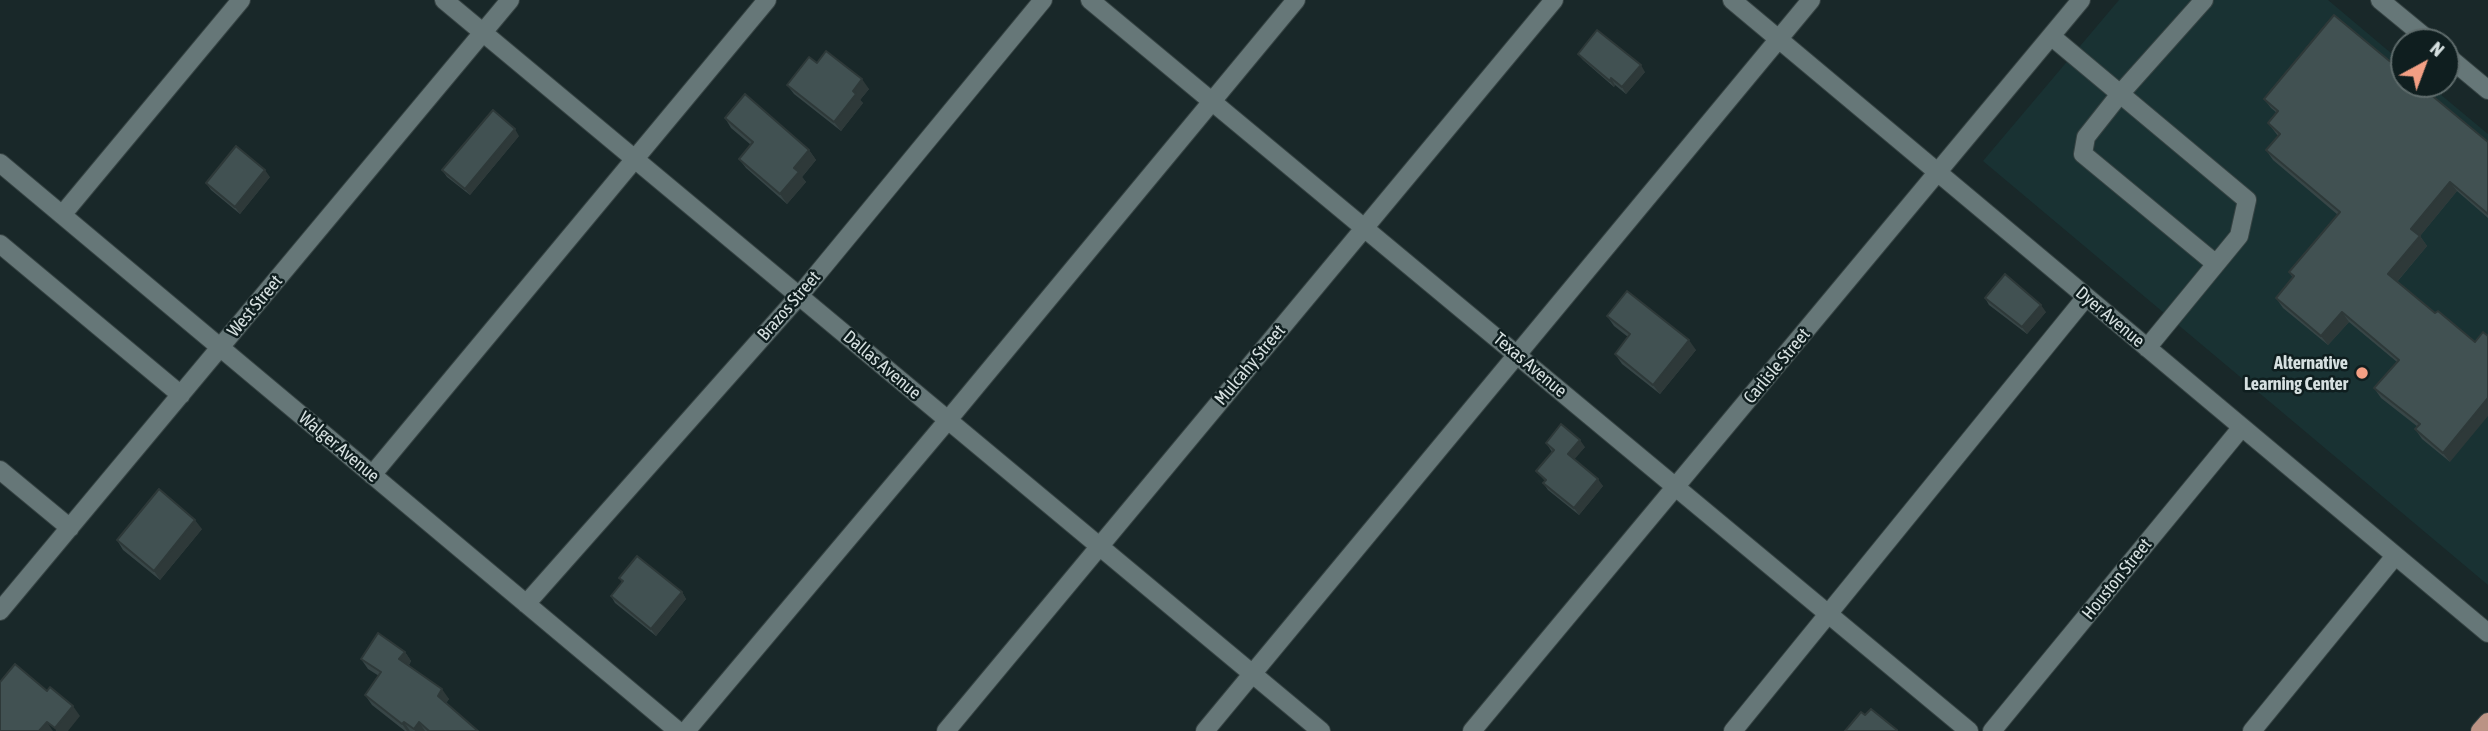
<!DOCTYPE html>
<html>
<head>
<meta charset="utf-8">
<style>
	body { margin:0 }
	#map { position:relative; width:2488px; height:731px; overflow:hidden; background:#192829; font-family:"Asap Condensed",sans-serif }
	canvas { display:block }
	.north { position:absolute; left:2390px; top:28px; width:70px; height:70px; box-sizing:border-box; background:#0f1e1f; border:2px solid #5f6c6c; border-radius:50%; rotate:41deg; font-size:19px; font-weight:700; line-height:28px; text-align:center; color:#d6e0e0 }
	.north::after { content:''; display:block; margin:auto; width:24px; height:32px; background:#f39f84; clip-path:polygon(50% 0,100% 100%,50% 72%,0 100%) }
</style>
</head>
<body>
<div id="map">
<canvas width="2488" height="731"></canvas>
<div class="north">N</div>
</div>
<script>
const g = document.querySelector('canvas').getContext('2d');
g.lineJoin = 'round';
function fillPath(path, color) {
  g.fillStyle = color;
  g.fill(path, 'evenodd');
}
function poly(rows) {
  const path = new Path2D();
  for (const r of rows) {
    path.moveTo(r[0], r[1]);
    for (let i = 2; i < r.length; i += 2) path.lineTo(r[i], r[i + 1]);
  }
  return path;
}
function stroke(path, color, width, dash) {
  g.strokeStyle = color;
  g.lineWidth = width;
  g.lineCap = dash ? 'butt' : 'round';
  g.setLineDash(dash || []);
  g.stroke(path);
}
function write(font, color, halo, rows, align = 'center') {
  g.font = font + ' "Asap Condensed",sans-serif';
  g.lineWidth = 5;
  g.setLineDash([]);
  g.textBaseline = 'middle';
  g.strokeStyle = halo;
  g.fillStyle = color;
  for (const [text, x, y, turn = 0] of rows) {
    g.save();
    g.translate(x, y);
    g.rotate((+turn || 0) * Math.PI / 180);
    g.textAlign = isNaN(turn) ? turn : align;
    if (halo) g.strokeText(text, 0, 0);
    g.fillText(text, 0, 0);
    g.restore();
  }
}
fillPath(poly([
	[2119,0,2328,0,2404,64,2404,84,2428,84,2488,134,2488,585,1983,161]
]), '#193233');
const minor = poly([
	[444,0,1321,731],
	[1090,0,1969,731],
	[1732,0,2488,633],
	[2204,0,2120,94,2086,137,2083,154,2216,264],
	[2380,0,2431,42],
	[2051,36,2247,200,2239,236,2147,348],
	[2446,55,2488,90],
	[0,163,678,731],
	[62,215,241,0],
	[0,244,181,395],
	[0,470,70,528],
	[372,475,767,0],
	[526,604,799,296,1043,0],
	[0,611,510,0],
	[686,731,948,420,1296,0],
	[946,731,1554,0],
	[1205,731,1811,0],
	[1472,731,2081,0],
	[1733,731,2086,297],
	[1992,731,2242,427],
	[2252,731,2395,556]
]);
const major = poly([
	[2480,731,2488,722]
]);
stroke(minor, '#364343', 20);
stroke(major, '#364343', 20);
stroke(minor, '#667778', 18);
stroke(major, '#bb9385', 18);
fillPath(poly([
	[1578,54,1645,72,1626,94,1615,85,1614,87,1583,60],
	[817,63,869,89,860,100,863,103,841,131,794,94,787,85],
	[2264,99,2488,142,2488,218,2457,191,2420,236,2427,246,2397,282,2450,462,2422,439,2415,429,2418,427,2381,398,2374,388,2397,362,2349,322,2328,345,2283,308,2276,298,2293,278,2289,272,2338,215,2273,160,2266,150,2278,136,2268,123,2277,113,2271,108],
	[725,118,809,150,816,160,802,177,806,182,787,204,746,168,739,159,751,145,731,128],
	[519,136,470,195,447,177,442,170],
	[270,177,240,214,211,190,206,183],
	[1985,298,2046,312,2027,334,1989,305],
	[1607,316,1696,350,1660,394,1622,364,1615,354,1628,337,1614,326],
	[1546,443,1585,447,1574,459,1603,486,1579,515,1548,490,1543,483,1545,481,1536,471,1552,452],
	[202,529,160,580,123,550,117,540],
	[619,578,682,592,686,599,656,636,615,603,611,596,622,582],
	[405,652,411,661,409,665,449,699,446,703,478,731,405,731,372,705,365,695,379,676,368,669,361,659]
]), '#384647');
fillPath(poly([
	[1641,65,1645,72,1626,94,1622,87],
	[1611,78,1615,85,1614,87,1610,81],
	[862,79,869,89,860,100,863,103,841,131,834,122,853,91],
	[515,129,519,136,470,195,465,189],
	[809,150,816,160,802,177,806,182,787,204,780,194,794,168],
	[265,170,270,177,240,214,235,207],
	[2450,182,2457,191,2420,236,2427,246,2395,284,2388,274,2411,229],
	[2041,305,2046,312,2027,334,2022,327],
	[2342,312,2349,322,2328,345,2321,336],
	[1689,340,1696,350,1660,394,1653,385],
	[2488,398,2488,416,2450,462,2443,453],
	[1580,440,1585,447,1573,461,1568,454],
	[1598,479,1603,486,1579,515,1574,508],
	[195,520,202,529,160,580,154,571],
	[682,592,686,599,656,636,651,629],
	[405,652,411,661,406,669,399,659],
	[442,689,449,699,444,706,438,696],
	[73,706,80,716,68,731,56,731,55,728],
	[47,722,53,731,39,731],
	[404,722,410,731,407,731,402,724],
	[419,722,425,731,415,731,414,729]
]), '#2e3939');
const building = poly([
	[2334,15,2404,73,2404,84,2418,84,2488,142,2488,214,2450,182,2411,229,2420,236,2388,274,2435,313,2438,311,2475,342,2483,332,2488,336,2488,398,2443,453,2415,429,2420,424,2374,388,2399,360,2342,312,2321,336,2276,298,2294,276,2289,272,2340,212,2266,150,2280,134,2268,123,2278,111,2264,99,2334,15],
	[1597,30,1641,65,1622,87,1611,78,1610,81,1578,54,1597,30],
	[826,51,862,79,853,91,856,94,834,122,787,85,809,57,817,63,826,51],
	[745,94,809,150,794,168,799,172,780,194,739,159,753,142,725,118,745,94],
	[493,110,515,129,465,189,442,170,493,110],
	[236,146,265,170,235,207,206,183,236,146],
	[2005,274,2041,305,2022,327,1985,298,2005,274],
	[1627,291,1689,340,1653,385,1615,354,1630,334,1607,316,1627,291],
	[1561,424,1580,440,1568,454,1598,479,1574,508,1543,483,1546,480,1536,471,1554,450,1546,443,1561,424],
	[159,489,195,520,154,571,117,540,159,489],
	[637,556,682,592,651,629,611,596,623,581,619,578,637,556],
	[378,633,405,652,399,659,442,689,438,696,478,731,429,731,419,722,414,729,404,722,402,724,365,695,381,672,361,659,378,633],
	[15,664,47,691,50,687,73,706,55,728,47,722,39,731,0,731,0,682,15,664],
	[1871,709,1897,730,1896,731,1845,731,1861,712,1865,715,1871,709]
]);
fillPath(building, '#415152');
stroke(building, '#2e3939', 2);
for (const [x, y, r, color] of [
	[2362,373,7,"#f39f84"]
]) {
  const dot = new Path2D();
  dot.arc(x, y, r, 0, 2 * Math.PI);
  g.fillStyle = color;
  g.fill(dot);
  stroke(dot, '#0f1e1f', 2.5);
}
write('18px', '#d6e0e0', '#0f1e1f', [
	["West Street",255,306,-50],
	["Brazos Street",789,306,-49],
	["Dyer Avenue",2110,317,40],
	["Dallas Avenue",882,365,40],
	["Mulcahy Street",1250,365,-50],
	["Texas Avenue",1530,365,40],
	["Carlisle Street",1777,366,-50],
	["Walger Avenue",339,447,40],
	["Houston Street",2117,579,-51]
]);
write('bold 18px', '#d6e0e0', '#0f1e1f', [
	["Alternative",2348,363],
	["Learning Center",2348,384]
], 'right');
</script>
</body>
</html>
